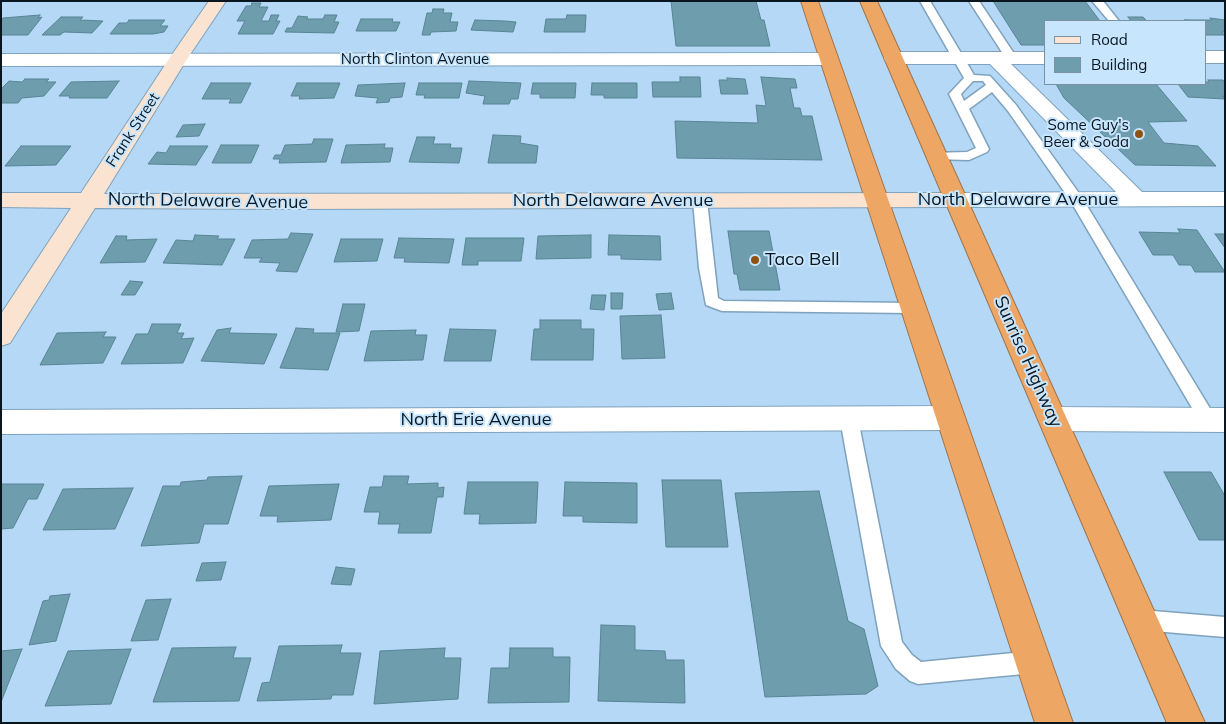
<!DOCTYPE html>
<html>
<head>
<meta charset="utf-8">
<style>
	body { margin:0 }
	#map { position:relative; width:1226px; height:724px; overflow:hidden; background:#b4d8f5; font-family:Mulish,sans-serif }
	canvas { display:block }
	.frame { position:absolute; inset:0; border:2px solid #091620; pointer-events:none }
	.legend { position:absolute; left:1044px; top:20px; width:162px; height:65px; box-sizing:border-box; background:#c7e5fc; border:1px solid #7b92a4; margin:0; padding:6px 9px; list-style:none; font-size:15px; color:#091620 }
	.legend li { display:flex; align-items:center; gap:10px; height:25px }
	.legend b { width:25px; border:1px solid #7b92a4 }
</style>
</head>
<body>
<div id="map">
<canvas width="1226" height="724"></canvas>
<div class="frame"></div>
<ul class="legend">
<li><b style="height:6px;background:#fae4d1"></b>Road</li>
<li><b style="height:14px;background:#6e9dae"></b>Building</li>
</ul>
</div>
<script>
const g = document.querySelector('canvas').getContext('2d');
g.lineJoin = 'round';
function fillPath(path, color) {
  g.fillStyle = color;
  g.fill(path, 'evenodd');
}
function poly(rows) {
  const path = new Path2D();
  for (const r of rows) {
    path.moveTo(r[0], r[1]);
    for (let i = 2; i < r.length; i += 2) path.lineTo(r[i], r[i + 1]);
  }
  return path;
}
function stroke(path, color, width, dash) {
  g.strokeStyle = color;
  g.lineWidth = width;
  g.lineCap = dash ? 'butt' : 'round';
  g.setLineDash(dash || []);
  g.stroke(path);
}
function write(font, color, halo, rows, align = 'center') {
  g.font = font + ' Mulish,sans-serif';
  g.lineWidth = 4;
  g.setLineDash([]);
  g.textBaseline = 'middle';
  g.strokeStyle = halo;
  g.fillStyle = color;
  for (const [text, x, y, turn = 0] of rows) {
    g.save();
    g.translate(x, y);
    g.rotate((+turn || 0) * Math.PI / 180);
    g.textAlign = isNaN(turn) ? turn : align;
    if (halo) g.strokeText(text, 0, 0);
    g.fillText(text, 0, 0);
    g.restore();
  }
}
const building = poly([
	[671,1,756,1,761,20,764,20,770,46,676,46,671,1],
	[993,1,1085,1,1100,21,1045,21,1045,45,1021,45,993,1],
	[252,3,261,3,259,7,268,7,261,21,269,21,271,15,279,15,276,21,280,21,273,34,238,34,245,21,237,21,246,6,251,6,252,3],
	[433,9,444,9,443,13,452,13,450,22,458,22,456,31,431,32,430,35,422,35,427,13,432,13,433,9],
	[40,15,38,18,42,17,28,35,1,35,1,20,3,18,40,15],
	[325,15,337,15,334,22,339,22,334,33,285,32,287,28,292,28,298,16,308,17,306,19,323,19,325,15],
	[567,15,586,15,585,32,544,32,546,19,566,19,567,15],
	[61,17,83,17,80,20,103,21,92,33,64,32,60,35,42,35,61,17],
	[1128,17,1143,17,1147,21,1131,21,1128,17],
	[1210,18,1225,20,1225,32,1222,32,1224,35,1205,35,1205,21,1184,20,1212,20,1210,18],
	[361,19,393,19,392,22,400,22,396,31,356,31,361,19],
	[129,20,165,20,160,26,168,26,164,32,153,34,110,34,119,23,127,23,129,20],
	[475,20,505,21,516,22,513,32,471,30,475,20],
	[680,77,700,77,701,97,653,97,652,82,680,82,680,77],
	[761,77,795,79,797,88,790,88,794,108,800,108,802,116,812,116,822,160,677,158,675,121,758,123,756,105,766,106,761,77],
	[727,78,745,79,748,94,721,94,719,80,728,80,727,78],
	[25,79,49,79,46,82,56,82,44,96,22,98,18,103,1,103,1,89,9,81,22,82,25,79],
	[1208,80,1223,80,1225,83,1225,96,1223,96,1225,99,1188,97,1178,84,1205,84,1205,82,1209,82,1208,80],
	[119,81,107,98,69,98,70,96,59,96,71,82,119,81],
	[469,81,521,83,518,99,511,99,509,104,483,104,485,96,466,93,469,81],
	[211,83,251,83,241,103,229,103,231,99,202,99,211,83],
	[297,83,340,83,334,98,299,99,300,96,291,96,297,83],
	[405,83,402,97,390,98,389,102,376,103,378,98,355,96,358,85,405,83],
	[419,83,462,83,459,98,424,98,425,95,416,95,419,83],
	[533,83,576,83,575,98,540,98,540,94,531,94,533,83],
	[592,83,637,83,637,98,604,98,604,95,591,95,592,83],
	[1056,84,1156,84,1187,121,1148,122,1164,143,1198,146,1216,166,1135,165,1064,98,1056,84],
	[205,124,199,136,176,137,183,125,205,124],
	[493,135,521,136,520,143,538,146,536,163,488,163,493,135],
	[417,137,435,137,433,144,451,144,450,148,462,148,459,163,409,162,417,137],
	[314,139,333,139,326,162,279,163,280,159,273,159,275,155,281,155,285,145,312,144,314,139],
	[385,144,384,148,393,148,390,162,341,163,346,145,385,144],
	[221,145,259,145,251,163,212,163,221,145],
	[21,146,71,146,56,165,5,166,21,146],
	[170,146,208,146,196,165,148,164,157,152,166,153,170,146],
	[1178,229,1197,230,1225,272,1195,272,1191,265,1179,265,1173,255,1153,255,1139,232,1180,233,1178,229],
	[728,231,769,231,780,290,740,290,737,274,734,274,728,231],
	[291,233,313,234,297,272,276,271,280,263,259,262,262,258,244,258,252,240,288,239,291,233],
	[1215,234,1225,234,1225,248,1215,234],
	[195,235,219,236,217,239,235,239,222,265,163,263,176,240,193,241,195,235],
	[591,235,591,258,536,259,538,236,591,235],
	[609,235,660,236,661,260,621,259,621,255,608,255,609,235],
	[116,236,127,236,126,240,157,239,145,262,100,263,116,236],
	[399,238,454,239,449,263,404,262,405,258,394,258,399,238],
	[466,238,524,238,521,261,478,261,478,265,462,265,466,238],
	[341,239,383,239,377,261,334,262,341,239],
	[130,281,143,282,135,295,121,295,130,281],
	[611,293,623,293,622,309,611,309,611,293],
	[671,293,674,309,659,310,656,294,671,293],
	[592,295,606,295,604,310,590,309,592,295],
	[343,304,365,304,359,331,336,332,343,304],
	[661,315,665,358,622,359,620,316,661,315],
	[540,320,581,320,581,329,594,329,593,360,531,360,534,329,540,329,540,320],
	[152,324,181,324,177,333,184,333,181,339,194,338,183,363,121,364,136,334,148,334,152,324],
	[231,328,229,333,277,334,264,364,201,361,217,330,231,328],
	[296,328,314,329,313,333,340,333,328,370,280,368,296,328],
	[450,329,496,330,491,361,444,361,450,329],
	[416,330,415,335,427,335,423,360,364,361,371,331,416,330],
	[106,332,103,337,116,337,103,363,40,365,57,333,106,332],
	[1164,472,1211,472,1225,496,1225,540,1199,540,1164,472],
	[242,476,228,524,204,524,199,543,141,546,163,486,180,486,181,482,207,480,208,477,242,476],
	[384,476,409,476,407,484,438,483,438,488,444,487,443,497,437,497,431,533,398,533,400,524,378,524,380,512,364,512,370,487,382,487,384,476],
	[662,480,721,480,728,547,666,547,662,480],
	[468,482,538,482,536,523,479,524,480,514,464,514,468,482],
	[565,482,637,483,637,523,583,522,583,516,563,516,565,482],
	[1,484,44,484,37,499,28,499,13,528,1,529,1,484],
	[339,484,331,520,277,522,278,516,260,516,269,486,339,484],
	[133,488,115,529,43,530,63,489,133,488],
	[819,491,848,621,864,629,878,686,866,694,765,697,735,493,819,491],
	[226,562,221,580,196,581,202,563,226,562],
	[336,567,355,569,351,585,331,584,336,567],
	[70,594,56,641,29,645,43,601,49,600,50,596,70,594],
	[171,599,158,640,131,641,146,600,171,599],
	[601,625,635,626,635,650,665,651,666,660,684,660,685,703,598,701,601,625],
	[342,645,340,653,361,653,353,695,332,695,331,699,257,701,262,683,270,682,279,646,342,645],
	[236,647,233,658,251,658,239,701,153,702,172,648,236,647],
	[445,648,444,658,461,658,458,699,374,704,380,651,445,648],
	[510,648,553,648,553,657,570,657,569,702,488,703,491,668,509,668,510,648],
	[22,649,1,702,1,651,22,649],
	[131,649,111,704,45,706,68,651,131,649]
]);
fillPath(building, '#6e9dae');
stroke(building, '#578595', 1);
const lane = poly([
	[920,1,930,1,974,75,990,76,1016,105,1081,196,1214,415,1217,420,1214,425,1208,427,1202,425,1070,200,1008,111,992,92,969,109,989,149,987,152,969,160,931,159,930,156,931,153,967,152,976,148,949,94,964,78,920,1],
	[973,81,983,81,986,85,964,101,961,94,973,81],
	[969,1,979,1,1017,58,1015,60,1007,60,969,1],
	[1092,1,1103,1,1119,21,1109,21,1092,1],
	[700,197,707,201,718,298,724,301,913,303,918,304,921,308,918,312,913,313,722,311,706,305,699,268,693,201,700,197],
	[849,412,855,414,858,419,902,642,912,655,921,662,1034,651,1042,655,1045,662,1042,669,1034,673,918,684,910,681,896,669,881,646,840,419,843,414,849,412],
	[1141,610,1225,617,1225,637,1141,630,1134,627,1131,620,1134,613,1141,610]
]);
const street = poly([
	[1205,51,1225,51,1225,63,1205,63,1205,51],
	[893,52,1045,52,1045,64,1011,64,1142,192,1225,192,1225,206,955,207,947,205,944,200,947,195,955,193,1116,192,990,64,893,64,886,62,884,58,886,54,893,52],
	[829,53,836,55,838,59,836,63,829,65,1,66,1,54,829,53],
	[950,406,960,410,965,418,960,426,950,430,1,434,1,410,950,406],
	[1053,407,1225,408,1225,432,1053,431,1043,427,1038,419,1043,411,1053,407]
]);
const secondary = poly([
	[209,1,226,1,187,59,104,194,955,193,963,195,966,200,963,205,955,207,291,209,95,208,10,343,1,346,1,314,71,208,1,207,1,193,81,193,169,59,209,1]
]);
const highway = poly([
	[801,1,818,1,1073,723,1035,723,801,1],
	[860,1,877,1,1205,723,1167,723,860,1]
]);
stroke(lane, '#7fa2bd', 3);
stroke(street, '#7fa2bd', 2);
stroke(secondary, '#7fa2bd', 2);
stroke(highway, '#9e744d', 2);
fillPath(lane, '#fff');
fillPath(street, '#fff');
fillPath(secondary, '#fae4d1');
fillPath(highway, '#eea665');
for (const [x, y, r, color] of [
	[1139,134,5,"#8e5311"],
	[755,260,5,"#8e5311"]
]) {
  const dot = new Path2D();
  dot.arc(x, y, r, 0, 2 * Math.PI);
  g.fillStyle = color;
  g.fill(dot);
  stroke(dot, '#c7e5fc', 2);
}
write('15px', '#091620', '#c7e5fc', [
	["North Clinton Avenue",415,59],
	["Frank Street",133,130,-57]
]);
write('15px', '#091620', '#c7e5fc', [
	["Some Guy's",1129,125],
	["Beer & Soda",1129,142]
], 'right');
write('18px', '#091620', '#c7e5fc', [
	["North Delaware Avenue",1018,200],
	["North Delaware Avenue",208,201,1],
	["North Delaware Avenue",613,201],
	["Sunrise Highway",1028,362,66],
	["North Erie Avenue",476,420]
]);
write('18px', '#091620', '#c7e5fc', [
	["Taco Bell",765,260]
], 'left');
</script>
</body>
</html>
